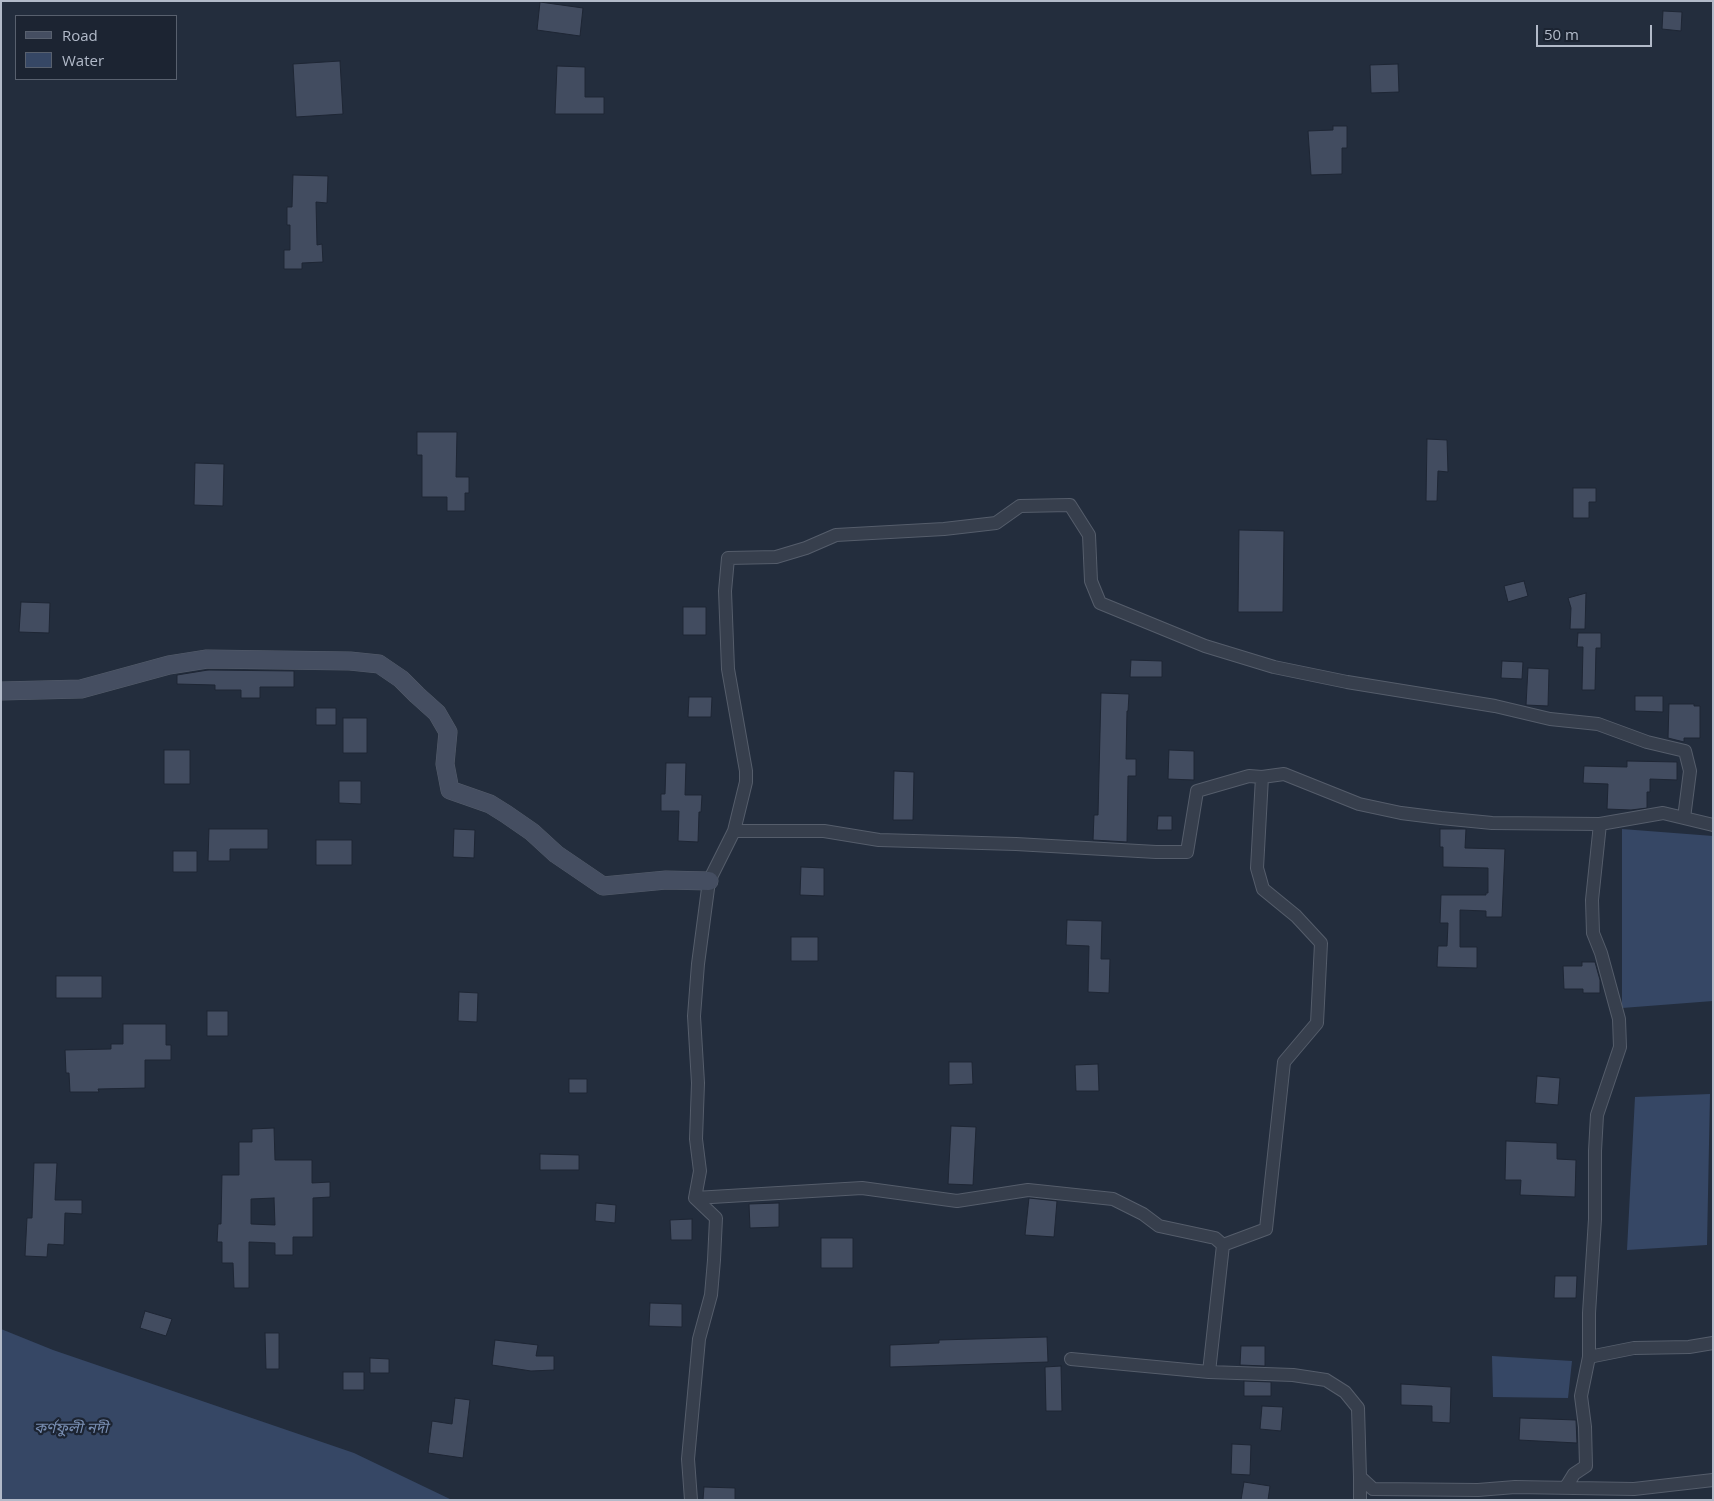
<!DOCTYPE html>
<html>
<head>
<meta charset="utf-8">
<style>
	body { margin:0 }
	#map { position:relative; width:1714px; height:1501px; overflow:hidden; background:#232d3d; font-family:"Open Sans",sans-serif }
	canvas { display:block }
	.frame { position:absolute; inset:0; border:2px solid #b2bac9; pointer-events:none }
	.legend { position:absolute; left:15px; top:15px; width:162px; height:65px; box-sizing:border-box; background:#1c2432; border:1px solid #58606e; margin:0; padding:6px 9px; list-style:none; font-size:15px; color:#b2bac9 }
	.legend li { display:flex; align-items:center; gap:10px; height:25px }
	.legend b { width:25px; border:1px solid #58606e }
	.scale { position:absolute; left:1536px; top:25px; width:116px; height:22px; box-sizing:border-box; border:2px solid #b2bac9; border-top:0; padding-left:6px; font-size:15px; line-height:18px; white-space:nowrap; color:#b2bac9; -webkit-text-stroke:4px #1c2432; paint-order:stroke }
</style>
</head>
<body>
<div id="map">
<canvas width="1714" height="1501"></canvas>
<div class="frame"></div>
<ul class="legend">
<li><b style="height:6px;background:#454e61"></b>Road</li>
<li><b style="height:14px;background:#364765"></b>Water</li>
</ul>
<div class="scale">50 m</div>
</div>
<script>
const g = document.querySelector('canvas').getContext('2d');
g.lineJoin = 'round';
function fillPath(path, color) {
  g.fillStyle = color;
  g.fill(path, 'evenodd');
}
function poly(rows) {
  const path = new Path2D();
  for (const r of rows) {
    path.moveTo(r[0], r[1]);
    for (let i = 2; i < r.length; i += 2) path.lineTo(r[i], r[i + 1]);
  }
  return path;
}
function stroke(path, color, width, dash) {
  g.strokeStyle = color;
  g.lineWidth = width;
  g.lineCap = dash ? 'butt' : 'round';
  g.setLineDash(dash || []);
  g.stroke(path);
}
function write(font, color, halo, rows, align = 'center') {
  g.font = font + ' "Open Sans","Noto Sans Bengali",sans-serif';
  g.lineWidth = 4.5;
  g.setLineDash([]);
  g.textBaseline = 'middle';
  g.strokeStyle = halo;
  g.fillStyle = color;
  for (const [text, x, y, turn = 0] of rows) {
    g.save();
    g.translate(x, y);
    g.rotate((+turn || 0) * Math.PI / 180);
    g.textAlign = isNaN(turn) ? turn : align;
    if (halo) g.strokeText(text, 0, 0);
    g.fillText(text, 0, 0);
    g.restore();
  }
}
fillPath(poly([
	[1622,829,1713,836,1713,1001,1622,1008],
	[1710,1094,1707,1245,1627,1250,1635,1097],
	[1,1329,53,1350,354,1453,452,1500,1,1500],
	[1492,1356,1572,1361,1568,1398,1493,1397]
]), '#364765');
const building = poly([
	[540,2,583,8,580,36,537,30,540,2],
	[1663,11,1682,12,1681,31,1662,29,1663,11],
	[340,61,343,114,296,117,293,64,340,61],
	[1398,64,1399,92,1371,93,1370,65,1398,64],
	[557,66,585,67,585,97,604,97,604,114,555,114,557,66],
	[1333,126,1347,126,1347,148,1342,148,1342,174,1311,175,1308,131,1333,130,1333,126],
	[293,175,328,176,327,203,316,202,317,245,322,244,323,262,302,263,302,269,284,269,284,250,290,250,290,225,287,225,287,207,292,207,293,175],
	[417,432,457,432,456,477,469,477,469,493,465,493,465,511,447,511,447,497,422,497,422,455,417,455,417,432],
	[1427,439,1447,440,1448,472,1438,471,1437,501,1426,501,1427,439],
	[195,463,224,464,223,506,194,505,195,463],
	[1573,488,1596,488,1596,502,1589,502,1589,518,1573,518,1573,488],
	[1239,530,1284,531,1283,612,1238,612,1239,530],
	[1524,581,1528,596,1508,602,1504,586,1524,581],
	[1586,593,1585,629,1570,629,1571,608,1568,598,1586,593],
	[21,602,50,603,49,633,19,632,21,602],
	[683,607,706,607,706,635,683,635,683,607],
	[1578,633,1601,633,1601,648,1596,648,1595,690,1582,690,1583,647,1577,647,1578,633],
	[1131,660,1162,661,1162,677,1130,677,1131,660],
	[1502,661,1523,662,1522,679,1501,678,1502,661],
	[1528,668,1549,669,1548,706,1526,705,1528,668],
	[208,670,294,671,294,687,260,687,260,698,241,698,241,690,215,690,215,685,177,684,177,675,208,670],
	[1101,693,1129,694,1128,711,1127,711,1126,759,1136,759,1136,776,1128,776,1127,842,1093,840,1094,815,1098,815,1101,693],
	[1635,696,1663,696,1663,712,1635,711,1635,696],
	[689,697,712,697,711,717,688,717,689,697],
	[1669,704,1694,704,1694,706,1700,706,1700,738,1684,738,1684,742,1668,738,1669,704],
	[316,708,336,708,336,725,316,725,316,708],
	[343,718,367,718,367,753,343,753,343,718],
	[164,750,190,750,190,784,164,784,164,750],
	[1169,750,1194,751,1194,780,1168,779,1169,750],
	[1627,761,1677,762,1677,780,1650,779,1650,792,1647,792,1647,808,1631,810,1607,809,1608,784,1583,783,1584,766,1627,767,1627,761],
	[666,763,686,763,685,795,702,795,701,812,699,812,698,842,678,841,679,811,661,811,661,794,665,794,666,763],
	[894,771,914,772,913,820,893,820,894,771],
	[339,781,361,781,361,804,339,803,339,781],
	[1158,816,1172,816,1172,830,1157,830,1158,816],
	[209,829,268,829,268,849,230,849,230,861,208,861,209,829],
	[454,829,475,830,474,858,453,857,454,829],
	[1440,829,1466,829,1465,848,1505,849,1502,917,1486,917,1486,911,1460,910,1460,947,1477,947,1477,968,1437,967,1438,946,1447,946,1448,923,1440,923,1441,895,1486,895,1486,893,1488,893,1488,868,1443,867,1443,847,1440,847,1440,829],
	[316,840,352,840,352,865,316,865,316,840],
	[173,851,197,851,197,872,173,872,173,851],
	[801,867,824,868,824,896,800,895,801,867],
	[1067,920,1102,921,1101,959,1110,959,1109,993,1088,992,1089,946,1066,945,1067,920],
	[791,937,818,937,818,961,791,961,791,937],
	[1582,962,1595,962,1600,980,1600,993,1583,993,1583,989,1564,989,1563,966,1582,966,1582,962],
	[56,976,102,976,102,998,56,998,56,976],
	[459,992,478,993,477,1022,458,1021,459,992],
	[207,1011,228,1011,228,1036,207,1036,207,1011],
	[123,1024,166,1024,166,1045,171,1045,171,1060,145,1060,145,1088,98,1089,99,1092,70,1092,69,1073,66,1073,65,1050,111,1049,111,1044,123,1044,123,1024],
	[949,1062,972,1062,973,1084,949,1085,949,1062],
	[1098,1064,1099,1091,1076,1091,1075,1065,1098,1064],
	[1537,1076,1560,1078,1558,1105,1535,1103,1537,1076],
	[569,1079,587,1079,587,1093,569,1093,569,1079],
	[951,1126,976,1127,973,1185,948,1184,951,1126],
	[274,1128,275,1160,312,1160,312,1183,330,1182,330,1197,313,1198,313,1237,293,1237,293,1255,275,1255,275,1243,249,1242,249,1288,234,1288,233,1263,222,1263,222,1242,217,1242,218,1224,221,1224,222,1175,239,1175,239,1142,252,1142,252,1129,274,1128],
	[274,1198,275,1225,251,1224,251,1199,274,1198],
	[1506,1141,1557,1143,1557,1159,1576,1160,1575,1197,1520,1195,1521,1180,1505,1180,1506,1141],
	[540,1154,579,1155,579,1170,540,1170,540,1154],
	[34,1163,57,1163,55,1200,82,1200,82,1214,65,1213,64,1245,48,1244,47,1257,25,1256,27,1218,32,1218,34,1163],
	[1029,1198,1057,1201,1054,1237,1025,1235,1029,1198],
	[596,1203,616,1205,615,1223,595,1221,596,1203],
	[779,1203,779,1227,750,1228,749,1204,779,1203],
	[692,1219,692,1240,671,1240,670,1220,692,1219],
	[821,1238,853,1238,853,1268,821,1268,821,1238],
	[1555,1276,1577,1276,1576,1298,1554,1298,1555,1276],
	[650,1303,682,1304,682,1327,649,1326,650,1303],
	[145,1311,172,1319,166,1336,140,1328,145,1311],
	[265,1333,279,1333,279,1369,266,1369,265,1333],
	[1047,1337,1048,1362,890,1367,890,1345,939,1343,939,1340,1047,1337],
	[495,1340,538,1345,536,1356,554,1356,554,1370,531,1371,492,1365,495,1340],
	[1241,1346,1265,1346,1265,1366,1240,1365,1241,1346],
	[370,1358,389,1359,389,1373,370,1373,370,1358],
	[1061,1366,1062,1411,1046,1411,1045,1367,1061,1366],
	[343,1372,364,1372,364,1390,343,1390,343,1372],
	[1244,1381,1271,1382,1271,1396,1244,1396,1244,1381],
	[1401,1384,1451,1387,1450,1423,1432,1422,1432,1406,1401,1405,1401,1384],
	[455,1398,470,1400,463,1458,428,1453,432,1421,452,1424,455,1398],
	[1262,1406,1283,1407,1281,1431,1260,1429,1262,1406],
	[1520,1418,1576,1420,1577,1443,1519,1440,1520,1418],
	[1232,1444,1251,1445,1250,1475,1231,1474,1232,1444],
	[1244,1482,1270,1486,1268,1500,1241,1500,1244,1482],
	[704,1487,735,1488,735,1500,703,1500,704,1487]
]);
fillPath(building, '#424c60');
stroke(building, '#1e2634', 1);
const street = poly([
	[734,831,824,831,879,840,1016,844,1156,852,1187,852,1197,791,1249,776,1262,777],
	[1223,1245,1215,1238,1159,1226,1143,1214,1113,1199,1028,1190,957,1201,862,1188,695,1198,700,1171,696,1139,698,1083,694,1016,698,964,709,881,734,831,746,782,746,771,728,669,725,591,728,558,776,557,806,548,836,535,944,529,996,523,1020,506,1070,505,1089,535,1091,581,1100,603,1205,646,1274,667,1347,682,1495,706,1550,719,1598,724,1647,742,1685,751,1690,771,1684,818],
	[1589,1357,1589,1313,1595,1219,1595,1151,1597,1115,1620,1047,1619,1019,1601,953,1593,933,1592,900,1600,824],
	[1071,1359,1209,1372,1223,1245,1266,1229,1284,1062,1317,1023,1321,943,1296,916,1263,889,1257,868,1262,777,1284,774,1359,804,1401,813,1441,818,1492,823,1600,824,1663,813,1713,825],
	[1209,1372,1293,1375,1326,1380,1345,1392,1358,1408,1360,1477,1373,1489,1478,1490,1515,1487,1634,1489,1713,1480],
	[1360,1477,1360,1500],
	[1566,1487,1574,1474,1586,1466,1585,1427,1581,1396,1589,1357,1634,1348,1689,1347,1713,1343],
	[691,1500,688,1459,699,1339,711,1295,714,1260,716,1218,695,1198]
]);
const secondary = poly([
	[1,691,81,689,169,665,207,659,350,661,379,664,401,679,417,695,437,713,448,732,445,764,450,790,490,804,506,814,532,832,556,854,603,886,666,880,709,881]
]);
stroke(street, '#555d6b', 14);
stroke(secondary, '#555d6b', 19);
stroke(street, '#373f4d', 12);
stroke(secondary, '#454e61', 18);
write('italic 15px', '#798eb2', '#1c2432', [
	["কর্ণফুলী নদী",71,1429]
]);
</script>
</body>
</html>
